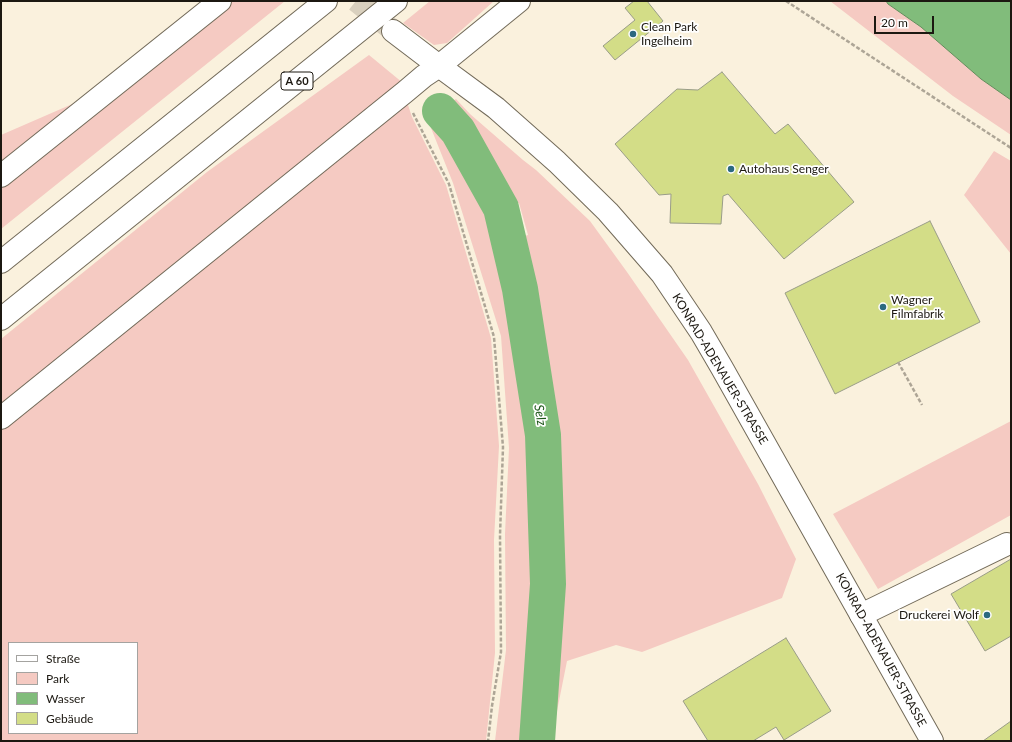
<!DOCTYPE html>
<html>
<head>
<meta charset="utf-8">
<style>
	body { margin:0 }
	#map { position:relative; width:1012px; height:742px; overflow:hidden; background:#faf1dd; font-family:Lato,sans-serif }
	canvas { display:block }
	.frame { position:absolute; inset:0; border:2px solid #1c1811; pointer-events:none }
	.legend { position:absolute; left:8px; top:642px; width:130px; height:92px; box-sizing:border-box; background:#fff; border:1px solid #a4a3a0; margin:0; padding:5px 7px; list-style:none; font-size:12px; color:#1c1811 }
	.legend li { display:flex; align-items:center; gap:8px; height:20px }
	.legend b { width:20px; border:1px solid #a4a3a0 }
	.scale { position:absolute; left:874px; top:16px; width:60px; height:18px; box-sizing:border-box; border:2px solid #1c1811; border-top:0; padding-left:5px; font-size:12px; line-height:14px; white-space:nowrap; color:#1c1811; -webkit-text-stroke:3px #fff; paint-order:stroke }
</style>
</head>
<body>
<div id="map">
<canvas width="1012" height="742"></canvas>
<div class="frame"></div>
<ul class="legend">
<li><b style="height:5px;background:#fff"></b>Straße</li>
<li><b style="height:11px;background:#f5cac2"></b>Park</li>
<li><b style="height:11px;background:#81bc7b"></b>Wasser</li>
<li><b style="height:11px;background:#d3dd87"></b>Gebäude</li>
</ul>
<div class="scale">20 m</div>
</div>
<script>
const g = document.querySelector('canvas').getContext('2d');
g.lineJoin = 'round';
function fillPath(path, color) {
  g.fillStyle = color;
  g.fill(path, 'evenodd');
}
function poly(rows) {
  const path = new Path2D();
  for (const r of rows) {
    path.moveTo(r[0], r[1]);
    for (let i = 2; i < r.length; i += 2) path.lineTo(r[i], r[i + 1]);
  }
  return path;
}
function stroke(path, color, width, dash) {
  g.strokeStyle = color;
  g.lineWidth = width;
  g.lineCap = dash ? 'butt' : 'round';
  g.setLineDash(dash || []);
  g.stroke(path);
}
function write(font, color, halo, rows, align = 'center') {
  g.font = font + ' Lato,sans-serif';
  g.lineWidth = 3.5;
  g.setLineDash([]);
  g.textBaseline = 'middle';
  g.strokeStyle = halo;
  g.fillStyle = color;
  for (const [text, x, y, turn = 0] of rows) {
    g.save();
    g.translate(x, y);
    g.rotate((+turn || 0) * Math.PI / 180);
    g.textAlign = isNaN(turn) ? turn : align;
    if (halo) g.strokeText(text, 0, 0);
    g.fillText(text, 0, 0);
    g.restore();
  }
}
fillPath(poly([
	[227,1,285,1,1,229,1,182],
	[430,1,494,1,447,43,434,45,403,23],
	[830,1,886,1,888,4,921,27,981,79,1011,100,1011,135,953,96],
	[369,55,403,83,1,404,1,339,207,172],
	[93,95,1,169,1,135],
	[406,99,412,117,446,185,491,338,499,446,494,540,495,653,486,741,1,741,1,419],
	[9,643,137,643,137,733,9,733],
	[456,99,470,114,523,160,536,170,590,221,627,272,688,360,758,484,796,559,782,598,642,652,616,645,567,661,551,741,495,741,506,650,505,534,509,448,501,336,453,183,431,128,433,112],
	[519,203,528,235,503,242,491,207],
	[994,151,1011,161,1011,254,964,195],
	[1011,421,1011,515,878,589,833,514]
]), '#f5cac2');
const water = poly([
	[886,1,1011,1,1011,100,981,79,921,27,888,4,886,1]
]);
fillPath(water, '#81bc7b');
stroke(water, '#638b5b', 1);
stroke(poly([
	[440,111,458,131,501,208,520,289,543,435,548,584,537,741]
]), '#81bc7b', 36);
const building = poly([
	[634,1,647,1,663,21,615,60,603,46,635,20,625,8,634,1],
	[722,72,775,134,788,124,854,202,784,259,728,194,723,196,721,224,670,223,671,194,659,195,615,144,677,89,698,90,722,72],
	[930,221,980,322,835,394,785,293,930,221],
	[1011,559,1011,636,985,651,951,594,1011,559],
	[786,638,831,711,784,740,776,727,753,741,708,741,683,701,786,638],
	[1011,721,1011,741,983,741,1011,721]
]);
fillPath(building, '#d3dd87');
stroke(building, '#999c88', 1);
stroke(poly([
	[356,1,391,29]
]), '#d9d0be', 22, [22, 11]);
const minor = poly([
	[1,176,220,1],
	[1,418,405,92,424,76,439,66,519,1],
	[861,615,1007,544]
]);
const major = poly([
	[393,31,439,66,496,108,557,162,608,212,662,274,701,332,722,368,932,741]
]);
const highway = poly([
	[1,262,326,1],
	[1,319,396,1]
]);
stroke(minor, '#726a59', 24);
stroke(major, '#726a59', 24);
stroke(highway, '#726a59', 24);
stroke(poly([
	[786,1,1011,148],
	[413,113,449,184,494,337,503,447,500,535,501,652,492,706,488,741],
	[898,362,922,405]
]), '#ada596', 2.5, [4, 2]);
stroke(minor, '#fff', 22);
stroke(major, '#fff', 22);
stroke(highway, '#fff', 22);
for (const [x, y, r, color] of [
	[633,34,4,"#2c6980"],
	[731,169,4,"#2c6980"],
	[883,307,4,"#2c6980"],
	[987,615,4,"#2c6980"]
]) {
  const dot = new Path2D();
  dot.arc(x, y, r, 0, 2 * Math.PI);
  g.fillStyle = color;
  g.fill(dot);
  stroke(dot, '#fff', 1.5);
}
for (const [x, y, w] of [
	[297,81,32]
]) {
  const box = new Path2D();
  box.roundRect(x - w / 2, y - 9, w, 18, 3);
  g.fillStyle = '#fff';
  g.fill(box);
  stroke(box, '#1c1811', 1);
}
write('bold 11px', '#1c1811', null, [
	["A 60",297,81]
]);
write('12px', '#1c1811', '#fff', [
	["Clean Park",641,27],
	["Ingelheim",641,41],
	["Autohaus Senger",739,169],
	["Wagner",891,300],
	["Filmfabrik",891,314],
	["Druckerei Wolf",979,615,"right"]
], 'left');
write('12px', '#1c1811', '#fff', [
	["KONRAD-ADENAUER-STRASSE",720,369,59],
	["KONRAD-ADENAUER-STRASSE",881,650,61]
]);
write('italic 13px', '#1d5719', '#fff', [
	["Selz",540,415,81]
]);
</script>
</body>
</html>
